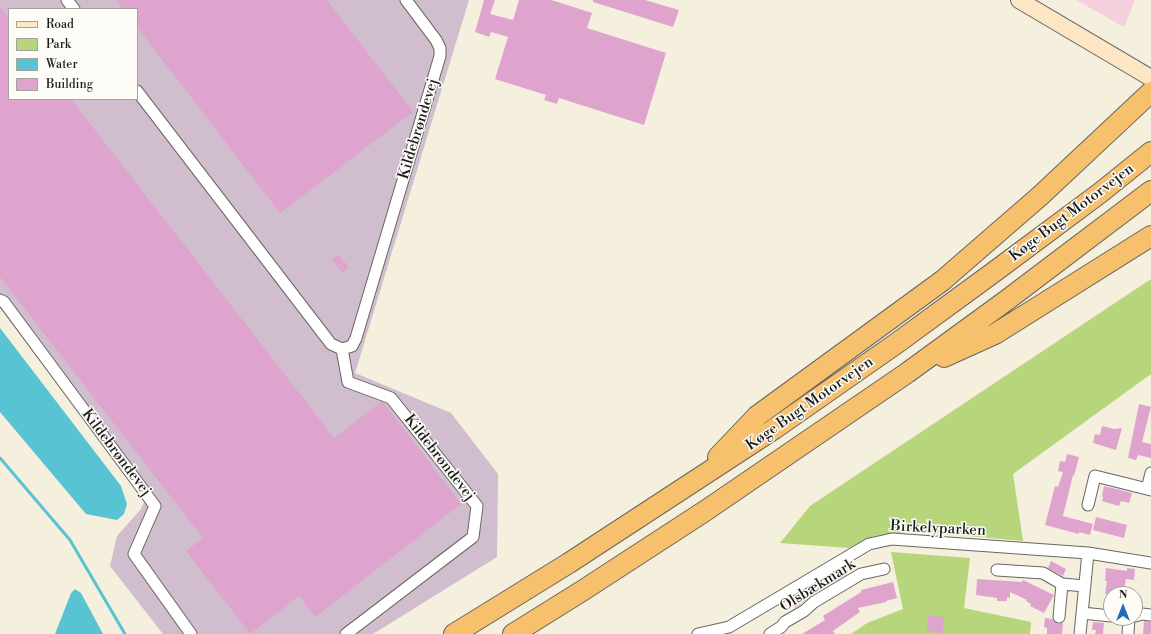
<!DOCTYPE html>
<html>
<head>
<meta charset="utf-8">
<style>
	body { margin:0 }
	#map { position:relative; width:1151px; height:634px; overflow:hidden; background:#f5efdd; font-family:"Libre Bodoni",serif }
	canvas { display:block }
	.legend { position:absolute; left:8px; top:8px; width:130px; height:92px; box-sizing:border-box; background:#fdfcf7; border:1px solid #a3a29f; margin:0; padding:5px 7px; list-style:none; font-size:12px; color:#1c1c1c }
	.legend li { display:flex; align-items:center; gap:8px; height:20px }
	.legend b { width:20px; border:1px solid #a3a29f }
	.north { position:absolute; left:1103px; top:586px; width:40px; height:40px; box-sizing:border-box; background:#fdfcf7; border:1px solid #a3a29f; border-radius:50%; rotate:0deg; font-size:11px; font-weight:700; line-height:16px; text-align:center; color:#1c1c1c }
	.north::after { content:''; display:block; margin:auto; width:14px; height:18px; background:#1f6fb2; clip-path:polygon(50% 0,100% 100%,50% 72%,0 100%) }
</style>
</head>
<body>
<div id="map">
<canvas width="1151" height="634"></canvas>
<ul class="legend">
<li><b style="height:5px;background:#fce6c4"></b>Road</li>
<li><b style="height:11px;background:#b7d57b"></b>Park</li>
<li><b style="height:11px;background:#58c3d3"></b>Water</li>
<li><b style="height:11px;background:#dfa4ce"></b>Building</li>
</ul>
<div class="north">N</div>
</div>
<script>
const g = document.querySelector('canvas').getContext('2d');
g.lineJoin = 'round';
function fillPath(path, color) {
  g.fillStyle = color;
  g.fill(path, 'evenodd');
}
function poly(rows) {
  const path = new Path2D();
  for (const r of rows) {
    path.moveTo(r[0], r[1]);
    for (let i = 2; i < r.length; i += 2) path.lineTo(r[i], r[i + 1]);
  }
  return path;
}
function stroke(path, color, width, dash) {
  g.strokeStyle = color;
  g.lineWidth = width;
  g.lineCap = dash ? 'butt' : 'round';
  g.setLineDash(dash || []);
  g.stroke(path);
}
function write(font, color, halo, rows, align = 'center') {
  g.font = font + ' "Libre Bodoni",serif';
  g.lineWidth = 3;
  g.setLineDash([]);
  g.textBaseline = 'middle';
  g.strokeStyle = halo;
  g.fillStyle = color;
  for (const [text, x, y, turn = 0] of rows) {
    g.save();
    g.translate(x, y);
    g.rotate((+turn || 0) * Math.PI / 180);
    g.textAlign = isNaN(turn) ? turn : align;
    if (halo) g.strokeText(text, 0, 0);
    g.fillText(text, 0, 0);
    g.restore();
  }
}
fillPath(poly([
	[1076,0,1135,0,1124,27]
]), '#f4cfdd');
fillPath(poly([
	[0,0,469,0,355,373,451,413,498,474,497,557,373,634,163,634,110,566,117,536,141,509,145,500,0,308],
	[9,9,137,9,137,99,9,99]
]), '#d0bdcd');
fillPath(poly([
	[1151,279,1151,374,1013,474,1023,541,916,531,874,536,849,548,780,543,810,506],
	[891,552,970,558,964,608,1031,622,1030,634,851,634,867,623,903,609]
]), '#b7d57b');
fillPath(poly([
	[0,328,121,486,127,504,124,514,117,520,86,514,0,412],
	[75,589,81,593,103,634,55,634,71,593]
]), '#58c3d3');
stroke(poly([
	[0,458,70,540,125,634]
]), '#58c3d3', 3);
fillPath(poly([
	[116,0,327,0,413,112,280,213,137,27,137,9,123,9],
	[484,0,495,0,490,14,513,20,519,0,551,0,561,3,592,13,587,28,666,53,644,125,559,98,557,104,544,100,546,95,495,79,508,37,491,32,489,37,475,32],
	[593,0,645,0,679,10,673,27,593,2],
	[0,7,9,18,9,99,71,99,334,438,381,402,383,402,461,504,315,617,299,596,250,634,186,551,203,538,0,277],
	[338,255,349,267,343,273,332,260],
	[1139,404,1151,407,1142,442,1151,444,1151,458,1138,455,1136,460,1128,458],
	[1102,426,1114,429,1122,428,1116,450,1093,443,1095,434,1100,435],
	[1067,454,1079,457,1074,476,1073,475,1063,516,1093,524,1090,535,1079,532,1079,534,1045,525,1055,486,1058,487,1063,472,1058,471,1060,461,1065,462],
	[1104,486,1132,493,1129,503,1121,501,1119,506,1102,501,1103,497,1102,496],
	[1096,517,1127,525,1124,538,1093,530],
	[1051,561,1066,569,1063,576,1048,568],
	[1106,568,1127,571,1127,568,1135,569,1134,580,1126,579,1123,594,1105,594,1107,581,1105,581],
	[844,571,846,575,830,585,827,581],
	[977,579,1022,582,1023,580,1054,595,1044,613,1030,606,1031,604,1026,601,1027,600,1010,592,1010,598,1007,597,1007,601,997,601,997,598,976,595],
	[893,582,897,598,886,601,886,602,858,608,860,612,833,631,835,634,802,634,825,620,823,616,861,592,861,590],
	[809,592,811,596,795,608,792,602],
	[928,616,944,617,943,633,927,631],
	[1045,618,1052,619,1055,622,1058,624,1063,623,1062,634,1047,634,1047,628,1044,627],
	[1144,621,1151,622,1151,634,1143,634],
	[1093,622,1104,623,1103,634,1095,634,1096,630,1092,630]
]), '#dfa4ce');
const street = poly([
	[67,0,74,9],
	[137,91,331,344,342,349,352,346,356,338,440,56,440,48,436,40,406,0],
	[0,300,4,302,155,506,134,554,191,634],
	[342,349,348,382,391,398,477,506,473,537,346,634],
	[1147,489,1151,473],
	[1088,505,1095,476,1151,490],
	[997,570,1043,573,1062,584,1059,617],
	[1062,584,1085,586],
	[1082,613,1111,616],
	[1135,616,1142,614,1151,615],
	[698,634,729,627,869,544,892,539,1088,553,1151,563],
	[770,634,781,627,785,622,804,611,814,602,861,574,884,569],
	[1080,634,1088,553],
	[1128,634,1129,618]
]);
const secondary = poly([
	[1019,0,1151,78]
]);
const highway = poly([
	[944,357,995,334,1151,236],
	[718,457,757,416,942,281,1040,196,1151,92],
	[454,634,569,563,774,429,897,343,994,272,1100,193,1151,152],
	[513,634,582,591,705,511,907,373,1007,300,1151,191]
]);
stroke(street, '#686660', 13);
stroke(secondary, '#686660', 18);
stroke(highway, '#686660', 22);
stroke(street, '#fff', 11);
stroke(secondary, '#fce6c4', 16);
stroke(highway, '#f7c06c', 20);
write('15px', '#1c1c1c', '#fdfcf7', [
	["Kildebrøndevej",419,129,-73],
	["Køge Bugt Motorvejen",1072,213,-37],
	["Køge Bugt Motorvejen",810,404,-35],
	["Kildebrøndevej",116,453,53],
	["Kildebrøndevej",439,458,52],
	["Birkelyparken",938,529,3],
	["Olsbækmark",818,586,-32]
]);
</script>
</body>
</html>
